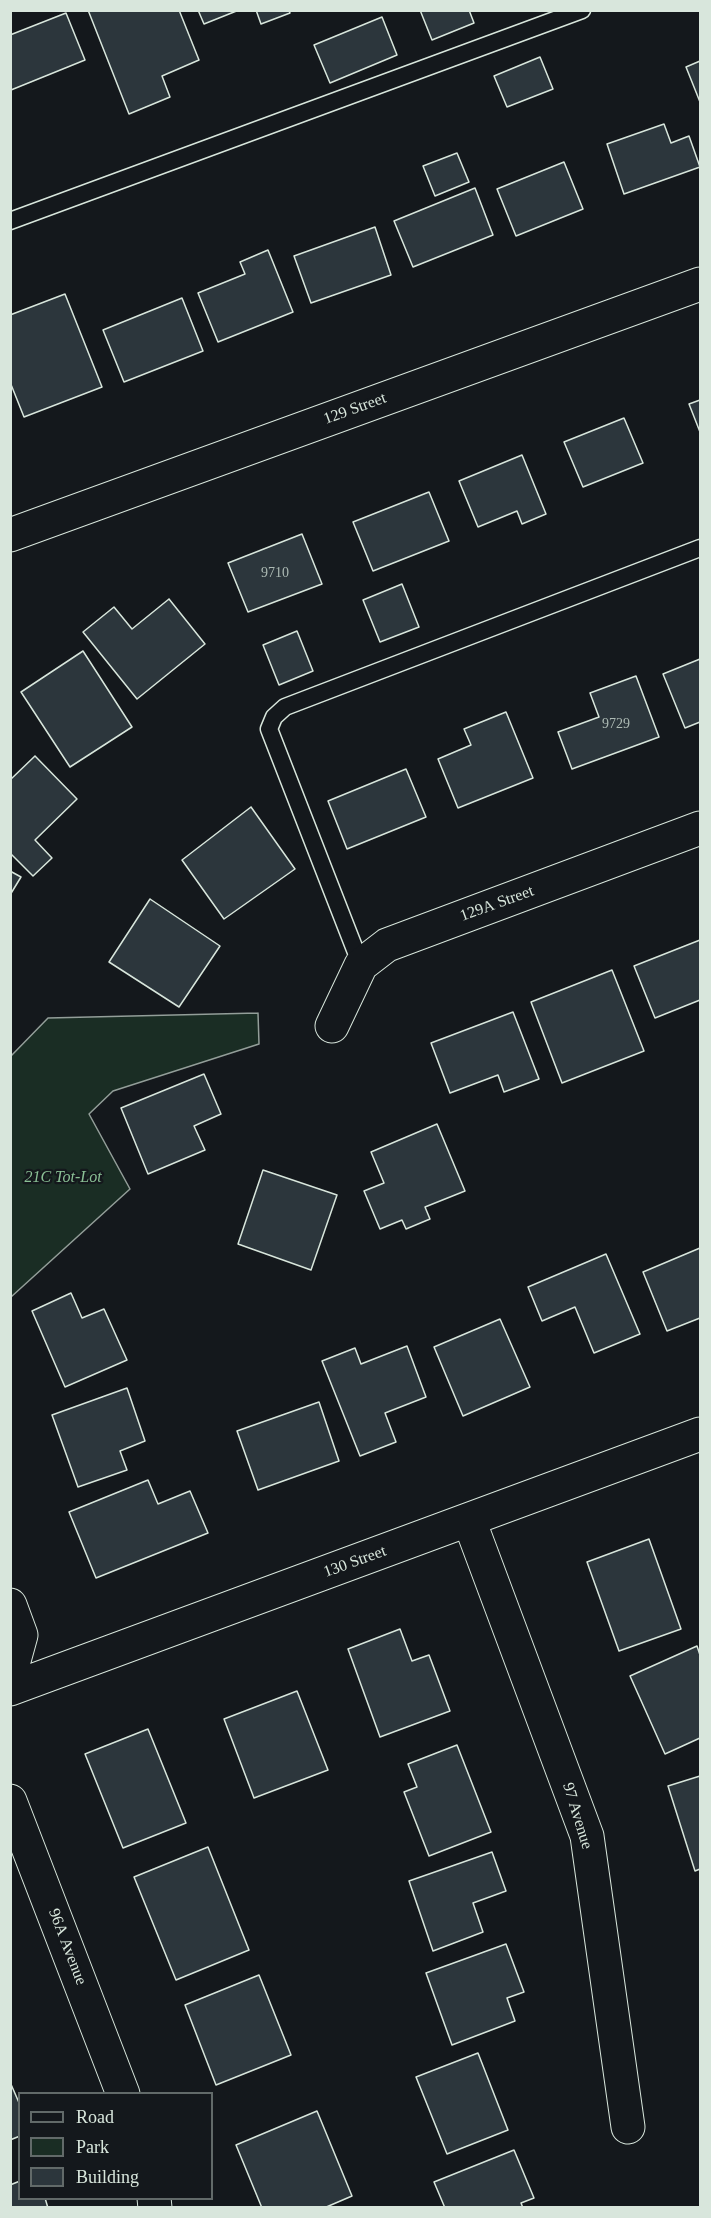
<!DOCTYPE html>
<html>
<head>
<meta charset="utf-8">
<style>
	body { margin:0 }
	#map { position:relative; width:711px; height:2218px; overflow:hidden; background:#14181c; font-family:"Times New Roman",serif }
	canvas { display:block }
	.frame { position:absolute; inset:0; border:12px solid #d8e6dc; pointer-events:none }
	.legend { position:absolute; left:18px; top:2092px; width:195px; height:108px; box-sizing:border-box; background:#14181c; border:2px solid #626a69; margin:0; padding:8px 10px; list-style:none; font-size:18px; color:#d8e6dc }
	.legend li { display:flex; align-items:center; gap:12px; height:30px }
	.legend b { width:30px; border:2px solid #626a69 }
</style>
</head>
<body>
<div id="map">
<canvas width="711" height="2218"></canvas>
<div class="frame"></div>
<ul class="legend">
<li><b style="height:8px;background:#14181c"></b>Road</li>
<li><b style="height:16px;background:#1a2d24"></b>Park</li>
<li><b style="height:16px;background:#2c363c"></b>Building</li>
</ul>
</div>
<script>
const g = document.querySelector('canvas').getContext('2d');
g.lineJoin = 'round';
function fillPath(path, color) {
  g.fillStyle = color;
  g.fill(path, 'evenodd');
}
function poly(rows) {
  const path = new Path2D();
  for (const r of rows) {
    path.moveTo(r[0], r[1]);
    for (let i = 2; i < r.length; i += 2) path.lineTo(r[i], r[i + 1]);
  }
  return path;
}
function stroke(path, color, width, dash) {
  g.strokeStyle = color;
  g.lineWidth = width;
  g.lineCap = dash ? 'butt' : 'round';
  g.setLineDash(dash || []);
  g.stroke(path);
}
function write(font, color, halo, rows, align = 'center') {
  g.font = font + ' "Times New Roman",serif';
  g.lineWidth = 4.5;
  g.setLineDash([]);
  g.textBaseline = 'middle';
  g.strokeStyle = halo;
  g.fillStyle = color;
  for (const [text, x, y, turn = 0] of rows) {
    g.save();
    g.translate(x, y);
    g.rotate((+turn || 0) * Math.PI / 180);
    g.textAlign = isNaN(turn) ? turn : align;
    if (halo) g.strokeText(text, 0, 0);
    g.fillText(text, 0, 0);
    g.restore();
  }
}
const green = poly([
	[258,1013,259,1044,113,1091,89,1114,130,1189,11,1297,11,1056,48,1018,258,1013]
]);
fillPath(green, '#1a2d24');
stroke(green, '#939e99', 1.5);
const building = poly([
	[88,10,179,10,199,60,162,76,170,97,129,114,88,10],
	[198,10,239,10,204,24,198,10],
	[256,10,289,10,290,13,261,24,256,10],
	[420,10,469,10,474,23,432,40,420,10],
	[66,13,85,60,11,90,10,35,66,13],
	[382,17,397,55,330,83,314,45,382,17],
	[540,57,553,89,507,107,494,76,540,57],
	[700,61,700,102,686,67,700,61],
	[664,124,671,143,689,136,700,167,624,194,607,144,664,124],
	[457,153,469,182,435,196,423,166,457,153],
	[564,162,583,209,516,236,497,189,564,162],
	[475,188,493,235,413,267,394,221,475,188],
	[375,227,391,275,311,303,294,256,375,227],
	[268,250,293,312,218,342,198,293,245,274,240,262,268,250],
	[65,294,102,387,24,417,10,382,10,315,65,294],
	[182,298,203,351,124,382,103,330,182,298],
	[700,400,700,432,689,404,700,400],
	[624,418,643,463,583,487,564,442,624,418],
	[522,455,546,514,522,524,517,511,478,527,459,481,522,455],
	[429,492,449,541,373,571,353,522,429,492],
	[302,534,322,584,248,612,228,563,302,534],
	[402,584,419,627,380,642,363,600,402,584],
	[169,599,205,644,137,699,83,632,114,607,132,629,169,599],
	[297,631,313,671,279,685,263,645,297,631],
	[83,651,132,727,70,767,21,692,83,651],
	[700,659,700,722,685,728,663,674,700,659],
	[636,676,659,737,572,769,558,732,599,717,590,693,636,676],
	[506,712,533,778,458,808,438,759,471,745,464,729,506,712],
	[35,756,77,799,35,840,52,858,33,876,10,853,10,780,35,756],
	[406,769,426,817,347,849,328,801,406,769],
	[251,807,295,869,224,919,182,860,251,807],
	[10,871,21,877,10,895,10,871],
	[150,899,220,946,179,1007,109,962,150,899],
	[700,940,700,1000,655,1018,634,966,700,940],
	[612,970,644,1051,562,1083,531,1002,612,970],
	[513,1012,539,1079,504,1092,498,1075,450,1093,431,1043,513,1012],
	[204,1074,221,1114,194,1126,205,1150,148,1174,121,1108,204,1074],
	[437,1124,465,1191,425,1207,430,1219,406,1229,402,1220,380,1229,364,1191,384,1183,371,1152,437,1124],
	[263,1170,337,1195,311,1270,238,1244,263,1170],
	[700,1248,700,1318,667,1331,643,1272,700,1248],
	[606,1254,640,1334,594,1353,575,1307,542,1321,528,1287,606,1254],
	[71,1293,82,1318,104,1309,127,1360,65,1387,32,1311,71,1293],
	[500,1319,530,1387,463,1416,434,1347,500,1319],
	[407,1346,426,1397,385,1413,396,1442,360,1456,322,1361,355,1348,361,1364,407,1346],
	[127,1388,145,1441,120,1451,127,1470,78,1487,52,1415,127,1388],
	[319,1402,339,1461,258,1490,237,1431,319,1402],
	[148,1480,158,1504,190,1491,208,1533,96,1578,69,1512,148,1480],
	[649,1539,681,1629,619,1651,587,1562,649,1539],
	[400,1629,412,1661,429,1655,450,1711,380,1737,348,1649,400,1629],
	[697,1646,700,1655,700,1738,665,1754,630,1676,697,1646],
	[297,1691,328,1770,254,1798,224,1719,297,1691],
	[148,1729,186,1823,123,1848,85,1754,148,1729],
	[457,1745,491,1832,429,1856,404,1792,417,1787,408,1764,457,1745],
	[700,1776,700,1869,695,1871,668,1786,700,1776],
	[208,1847,249,1950,176,1980,134,1877,208,1847],
	[492,1852,506,1891,473,1903,483,1932,433,1951,409,1881,492,1852],
	[506,1944,524,1992,507,1998,515,2021,452,2045,426,1973,506,1944],
	[259,1975,291,2055,216,2085,185,2005,259,1975],
	[478,2053,508,2130,447,2154,416,2077,478,2053],
	[10,2082,20,2105,20,2136,10,2140,10,2082],
	[317,2111,352,2196,324,2208,262,2208,236,2145,317,2111],
	[514,2150,534,2198,521,2203,523,2208,445,2208,434,2182,514,2150],
	[20,2181,20,2198,45,2198,48,2208,10,2208,10,2185,20,2181]
]);
fillPath(building, '#2c363c');
stroke(building, '#d8e6dc', 1.5);
const lane = poly([
	[10,221,582,10],
	[361,965,269,729,274,717,285,707,700,548]
]);
const street = poly([
	[10,535,700,284],
	[332,1026,361,965,387,945,700,828],
	[469,1520,587,1836,628,2127],
	[10,1605,21,1635,10,1675],
	[10,1689,700,1434],
	[10,1801,123,2094],
	[154,2198,155,2208]
]);
stroke(lane, '#d8e6dc', 19);
stroke(street, '#d8e6dc', 35);
stroke(lane, '#14181c', 16);
stroke(street, '#14181c', 33);
write('14px', '#adbab4', null, [
	["9710",275,573],
	["9729",616,724]
]);
write('16px', '#d8e6dc', '#14181c', [
	["129 Street",355,409,-20],
	["129A Street",497,904,-20],
	["130 Street",355,1562,-20],
	["97 Avenue",577,1816,73],
	["96A Avenue",67,1947,69]
]);
write('italic 16px', '#8ac095', '#14181c', [
	["21C Tot-Lot",63,1178]
]);
</script>
</body>
</html>
